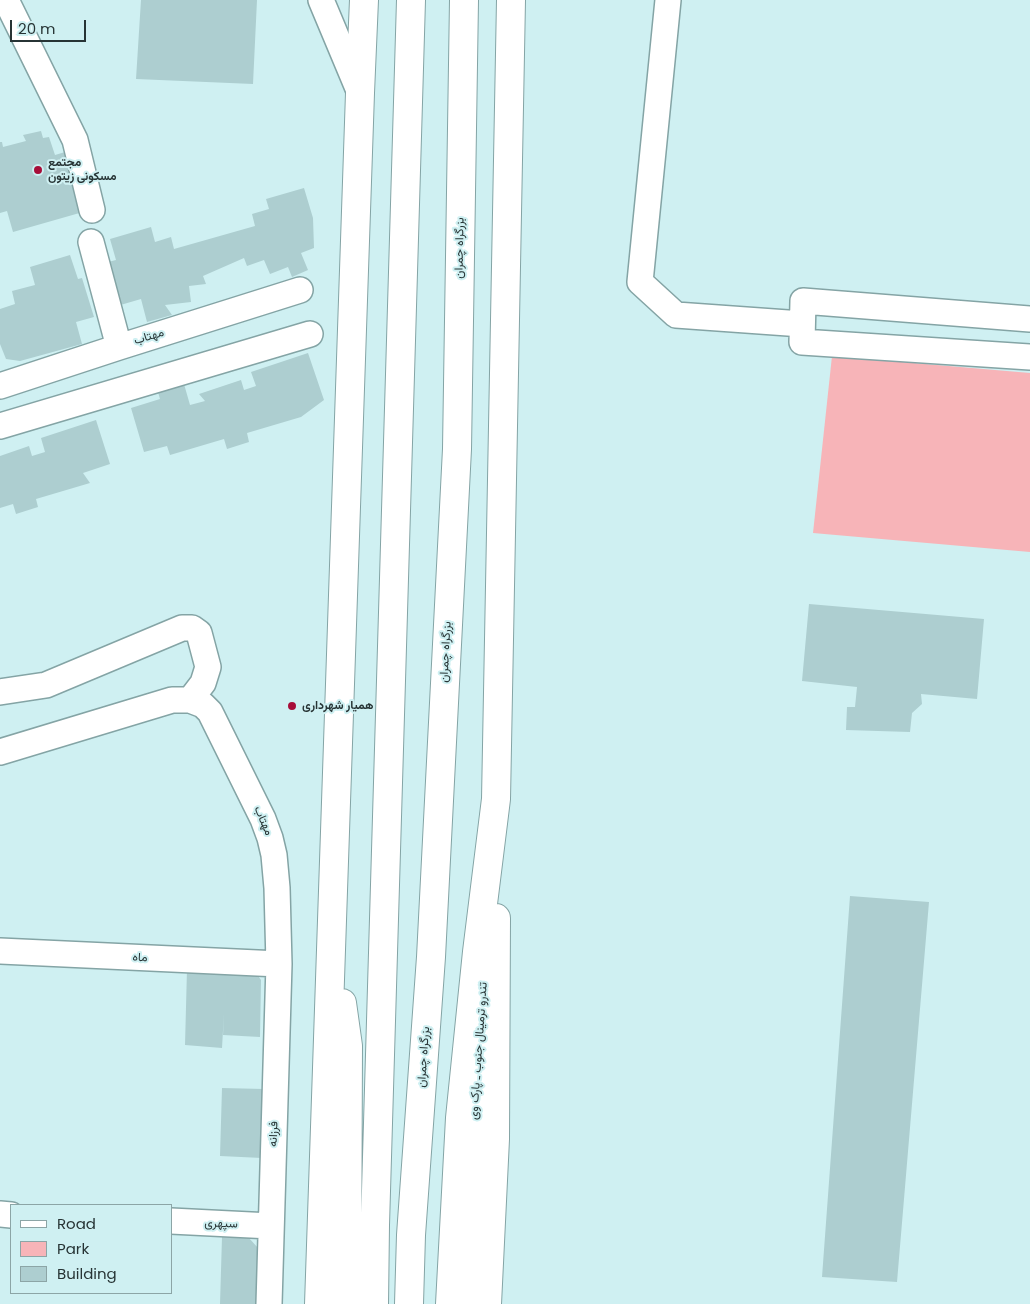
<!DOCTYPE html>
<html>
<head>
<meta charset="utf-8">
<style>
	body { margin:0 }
	#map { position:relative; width:1030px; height:1304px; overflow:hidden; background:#cff0f2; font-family:Poppins,sans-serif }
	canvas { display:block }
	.legend { position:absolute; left:10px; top:1204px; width:162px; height:90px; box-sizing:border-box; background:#cff0f2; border:1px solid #8ca5a6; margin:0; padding:6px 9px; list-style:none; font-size:15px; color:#273435 }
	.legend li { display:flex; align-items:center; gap:10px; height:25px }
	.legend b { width:25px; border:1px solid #8ca5a6 }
	.scale { position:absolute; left:10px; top:20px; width:76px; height:22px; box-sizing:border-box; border:2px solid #273435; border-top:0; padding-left:6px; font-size:15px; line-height:18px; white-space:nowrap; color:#273435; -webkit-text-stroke:4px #cff0f2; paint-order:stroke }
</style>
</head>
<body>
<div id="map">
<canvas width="1030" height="1304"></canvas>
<ul class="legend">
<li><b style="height:6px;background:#fff"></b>Road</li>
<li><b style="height:14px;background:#f7b4b8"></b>Park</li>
<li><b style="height:14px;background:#adced0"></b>Building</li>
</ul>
<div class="scale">20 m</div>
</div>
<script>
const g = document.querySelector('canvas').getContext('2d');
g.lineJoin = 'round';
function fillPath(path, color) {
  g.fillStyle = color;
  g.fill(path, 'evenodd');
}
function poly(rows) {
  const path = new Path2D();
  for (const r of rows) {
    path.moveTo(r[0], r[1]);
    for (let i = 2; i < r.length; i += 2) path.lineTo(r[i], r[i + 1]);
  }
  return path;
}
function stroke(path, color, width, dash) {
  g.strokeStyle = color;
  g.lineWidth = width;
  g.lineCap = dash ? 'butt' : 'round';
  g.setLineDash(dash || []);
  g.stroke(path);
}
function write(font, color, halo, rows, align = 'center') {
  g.font = font + ' Poppins,Vazirmatn,sans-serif';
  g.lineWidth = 4;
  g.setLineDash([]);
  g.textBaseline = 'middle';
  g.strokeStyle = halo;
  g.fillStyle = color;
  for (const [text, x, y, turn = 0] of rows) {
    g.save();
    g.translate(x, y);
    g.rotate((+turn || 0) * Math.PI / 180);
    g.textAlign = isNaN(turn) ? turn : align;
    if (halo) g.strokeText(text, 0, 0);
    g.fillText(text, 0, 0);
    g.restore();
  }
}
fillPath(poly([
	[832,356,1030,373,1030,552,813,533]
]), '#f7b4b8');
fillPath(poly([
	[141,0,257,0,253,84,136,79],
	[41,131,43,138,49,137,55,155,72,150,83,212,13,232,7,211,0,213,0,142,2,142,3,147,26,141,23,135],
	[304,188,313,218,314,248,301,253,308,270,292,277,288,267,270,274,264,260,247,266,244,258,203,276,206,284,189,286,191,302,165,305,172,315,147,322,141,299,117,306,104,263,116,260,110,239,151,227,155,242,171,237,174,249,255,226,252,214,269,209,266,199],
	[70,255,78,279,82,278,94,317,76,322,82,344,20,361,6,359,0,344,0,309,15,304,12,291,35,285,30,267],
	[308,353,324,400,301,417,247,433,249,442,227,449,224,439,170,455,167,446,144,452,131,408,160,399,158,392,184,384,190,405,205,401,199,394,241,380,244,390,256,386,251,372],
	[96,420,110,464,83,473,90,483,36,499,38,507,16,514,13,504,0,508,0,456,29,446,32,456,45,452,41,438],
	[809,604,984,619,977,699,921,694,922,704,912,713,910,732,846,730,847,707,855,707,857,687,802,681],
	[850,896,929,902,897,1282,822,1277],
	[187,969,256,973,261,980,260,1037,223,1035,224,1013,222,1048,185,1045],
	[222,1088,264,1089,262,1158,220,1156],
	[222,1237,249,1238,258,1248,257,1304,220,1304]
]), '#adced0');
const minor = poly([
	[6,0,75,140,92,210],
	[321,0,360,93],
	[668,0,640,282,676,315,802,324],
	[91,242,119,347],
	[1030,319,803,301,802,342,1030,357],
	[0,386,119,347,300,290],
	[0,426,310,334],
	[0,692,46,685,182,628,192,628,199,633,208,667,203,683,190,700],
	[0,752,172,700,190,700,203,705,210,712,263,819,270,838,274,855,277,888,279,964,269,1304],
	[0,951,279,964],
	[0,1214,11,1215],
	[171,1221,271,1226],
	[467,1304,472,1149,478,1062]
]);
const highway = poly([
	[342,1003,348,1046,347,1304],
	[319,1304,360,93,364,0],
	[374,1304,375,1225,411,0],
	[409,1304,411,1235,431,957,457,449,464,0],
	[450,1304,460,1118,477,952,496,799,511,0],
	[487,1304,495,1139,496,918]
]);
stroke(minor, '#84a4a5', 28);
stroke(highway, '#84a4a5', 30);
stroke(minor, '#fff', 25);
stroke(highway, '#fff', 28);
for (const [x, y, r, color] of [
	[38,170,5,"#a70e39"],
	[292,706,5,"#a70e39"]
]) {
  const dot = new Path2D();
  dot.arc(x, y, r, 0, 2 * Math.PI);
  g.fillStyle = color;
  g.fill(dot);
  stroke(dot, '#cff0f2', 2);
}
write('bold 12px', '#273435', '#cff0f2', [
	["مجتمع",48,163],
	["مسکونی زیتون",48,177],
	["همیار شهرداری",302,706]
], 'left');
write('12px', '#273435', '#cff0f2', [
	["بزرگراه چمران",460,248,-89],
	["مهتاب",149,337,-17],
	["بزرگراه چمران",446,652,-87],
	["مهتاب",263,821,67],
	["ماه",140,958,3],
	["تندرو ترمینال جنوب ـ پارک وی",479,1051,-86],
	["بزرگراه چمران",424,1057,-86],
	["فرزانه",274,1134,-88],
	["سپهری",221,1224,2]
]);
</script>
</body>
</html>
